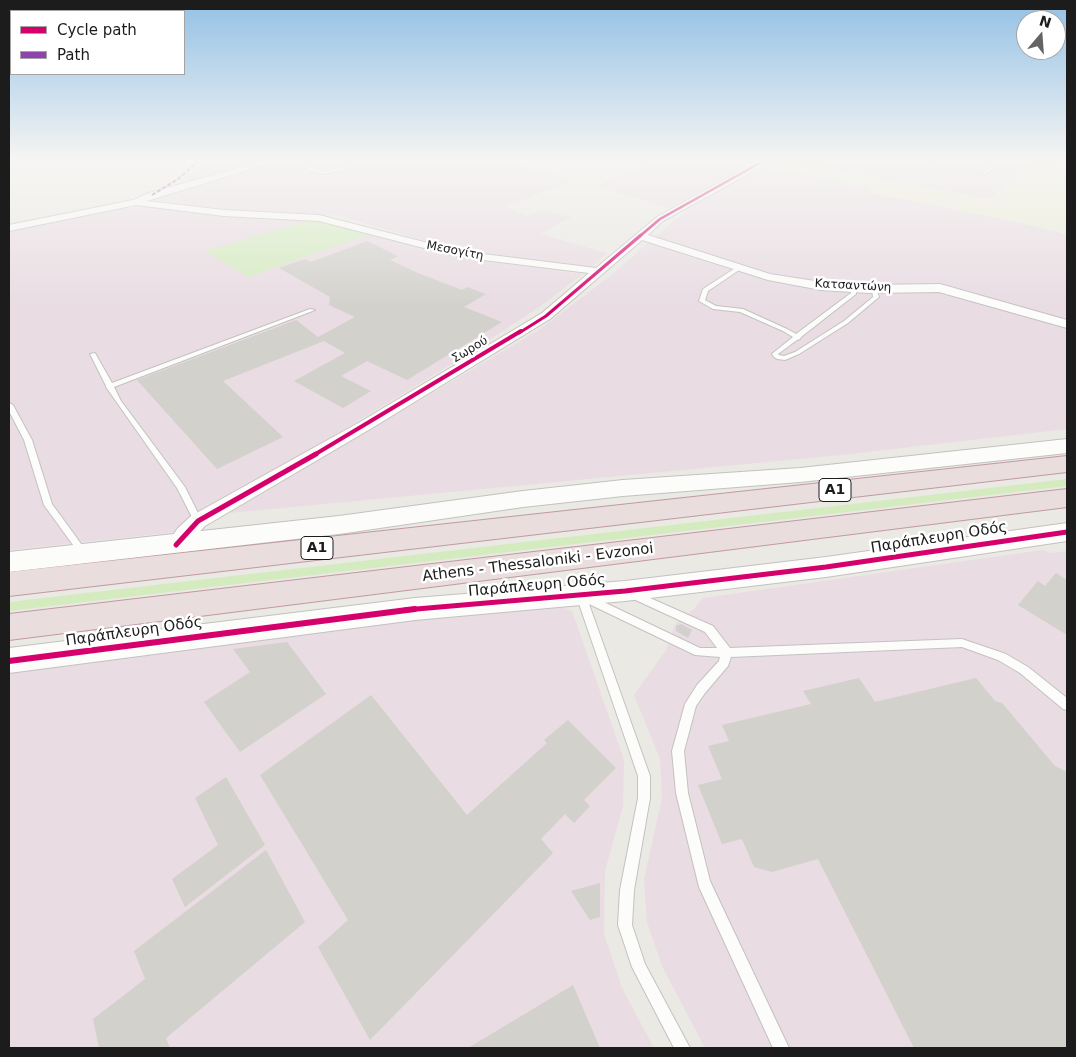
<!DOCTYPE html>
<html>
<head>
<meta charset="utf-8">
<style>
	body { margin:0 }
	#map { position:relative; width:1076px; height:1057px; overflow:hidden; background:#eae9e4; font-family:"DejaVu Sans",sans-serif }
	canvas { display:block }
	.frame { position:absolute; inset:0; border:10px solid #1c1c1c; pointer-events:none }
	.legend { position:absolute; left:10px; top:10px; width:175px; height:65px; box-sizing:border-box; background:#fff; border:1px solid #a4a4a4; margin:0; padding:6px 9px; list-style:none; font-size:15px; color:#1c1c1c }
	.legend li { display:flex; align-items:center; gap:10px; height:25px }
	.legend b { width:25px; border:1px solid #a4a4a4 }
	.north { position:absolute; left:1016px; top:10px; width:50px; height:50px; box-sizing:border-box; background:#fff; border:1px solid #a4a4a4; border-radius:50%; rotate:18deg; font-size:14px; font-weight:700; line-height:20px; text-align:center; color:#1c1c1c }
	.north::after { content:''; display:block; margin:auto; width:18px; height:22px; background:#646462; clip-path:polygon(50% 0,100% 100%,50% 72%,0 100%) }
</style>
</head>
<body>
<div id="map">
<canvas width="1076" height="1057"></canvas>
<div class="frame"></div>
<ul class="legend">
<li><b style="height:6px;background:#d6006c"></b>Cycle path</li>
<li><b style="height:6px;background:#8e44ad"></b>Path</li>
</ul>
<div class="north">N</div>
</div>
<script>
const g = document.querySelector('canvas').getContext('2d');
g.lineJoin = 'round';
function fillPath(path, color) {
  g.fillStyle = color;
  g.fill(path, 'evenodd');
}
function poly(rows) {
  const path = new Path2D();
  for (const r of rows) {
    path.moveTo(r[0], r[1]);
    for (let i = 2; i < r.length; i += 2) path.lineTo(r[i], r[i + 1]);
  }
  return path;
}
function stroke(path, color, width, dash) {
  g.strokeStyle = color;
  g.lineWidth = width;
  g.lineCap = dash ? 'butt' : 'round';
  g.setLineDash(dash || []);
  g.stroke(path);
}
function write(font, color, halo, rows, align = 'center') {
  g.font = font + ' "DejaVu Sans",sans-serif';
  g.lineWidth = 5;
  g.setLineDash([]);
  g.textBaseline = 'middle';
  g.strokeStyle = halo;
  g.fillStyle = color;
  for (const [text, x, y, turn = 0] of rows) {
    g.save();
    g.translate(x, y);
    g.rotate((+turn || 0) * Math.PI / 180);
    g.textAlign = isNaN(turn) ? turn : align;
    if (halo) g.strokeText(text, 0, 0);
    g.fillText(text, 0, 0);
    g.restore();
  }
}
fillPath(poly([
	[208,160,502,160,573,180,505,207,528,216,541,210,571,217,541,234,607,253,592,267,457,250,336,215,223,209,153,200,151,198,178,183],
	[633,160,724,160,749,166,669,208,596,186,648,164],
	[777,160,1040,160,989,199],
	[762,166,871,188,869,192,1013,221,1067,234,1067,429,841,455,229,513,539,330,610,276,676,219,713,192],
	[157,206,311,220,373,233,464,258,583,274,539,307,468,354,175,532,9,550,9,230,120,209],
	[1043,550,1050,553,1067,551,1067,1048,705,1048,662,966,647,922,644,880,662,798,660,759,634,695,666,650,675,624,693,610,703,598],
	[562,607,572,611,624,760,623,806,605,871,604,934,622,988,654,1048,9,1048,9,669,405,618]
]), '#e9dce3');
fillPath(poly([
	[773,160,989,199,1040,160,1067,163,1067,234,1013,221,868,192,871,187,762,166]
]), '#eaecd6');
fillPath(poly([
	[311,220,335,223,373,233,248,277,205,251],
	[1067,479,1067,486,9,611,9,602]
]), '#d4ebc0');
fillPath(poly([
	[367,241,398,256,390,260,418,273,462,290,467,287,486,294,464,307,502,322,407,380,367,361,341,376,371,391,343,408,294,381,345,353,324,341,223,381,283,437,217,469,137,380,296,320,318,337,355,317,329,305,330,297,279,268,305,259,311,262],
	[1056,573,1067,580,1067,635,1018,605,1038,581,1045,586],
	[681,624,692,630,688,638,676,631,676,626],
	[287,642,326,694,240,752,204,702,250,672,233,649],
	[859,678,875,702,976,678,995,701,1002,703,1055,766,1067,772,1067,1048,914,1048,818,859,772,872,754,867,742,839,722,844,698,785,722,779,708,746,729,741,722,725,811,704,803,691],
	[371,695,467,815,547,743,544,740,568,720,616,768,584,800,590,806,574,823,565,814,541,839,553,853,370,1040,318,947,348,920,260,775],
	[226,777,265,845,185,907,172,879,218,845,195,798],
	[266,850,305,922,166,1038,170,1048,99,1048,93,1019,145,979,134,951],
	[600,883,600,917,590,920,571,891],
	[573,985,600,1048,468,1048]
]), '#d3d1cc');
const service = poly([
	[292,160,296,160,309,165,314,169,325,172,374,160,376,161,325,174,312,171,292,160],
	[922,160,945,162,950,160,954,160,946,164,922,160],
	[986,160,990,160,992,169,984,175,982,174,988,169,986,160],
	[740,265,743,267,742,268,708,291,705,300,716,306,743,309,787,329,796,334,851,293,851,287,856,288,856,294,801,337,800,339,797,340,778,354,779,355,784,356,795,352,844,321,873,297,872,288,876,288,879,297,848,323,799,354,785,360,777,359,774,357,772,354,773,353,793,337,783,331,740,312,713,309,699,301,703,289,740,265],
	[310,309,315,310,114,387,121,401,185,487,202,521,198,524,195,523,177,488,106,387,106,386,90,354,95,353,112,383,310,309],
	[9,403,13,405,32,440,52,504,87,552,89,554,87,556,81,556,44,505,24,440,9,411,9,403],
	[632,590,713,626,730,648,962,639,1006,654,1028,667,1067,698,1067,710,1063,709,1020,673,998,660,962,647,731,657,728,666,705,693,696,706,684,751,688,793,710,881,789,1048,773,1048,699,887,676,793,672,751,685,704,697,685,719,661,720,657,695,655,589,604,650,776,650,798,634,890,632,925,645,964,690,1048,674,1048,632,967,618,925,620,890,638,798,638,776,576,595,578,592,581,591,584,592,586,596,591,596,700,648,717,648,705,632,629,597,627,594,629,591,632,590]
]);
const minor = poly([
	[268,160,280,160,147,201,224,210,319,215,459,251,596,268,657,217,747,167,726,162,725,160,738,160,754,163,760,160,769,160,759,168,663,221,648,235,770,274,821,282,869,285,940,284,1067,320,1067,328,939,292,869,293,821,290,768,280,642,240,550,319,372,428,205,526,183,550,176,552,169,550,166,545,178,528,191,516,360,422,542,313,589,273,459,257,319,221,224,216,136,205,9,231,9,225,133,200,149,193,268,160]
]);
const tertiary = poly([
	[1067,439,1067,453,800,482,623,496,523,507,339,534,9,572,9,552,339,516,523,491,623,480,800,468,1067,439],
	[1067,523,1067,541,826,577,625,601,415,620,9,673,9,648,415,598,625,581,826,557,1067,523]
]);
const motorway = poly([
	[1067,456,1067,472,9,596,9,572,1067,456],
	[1067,489,1067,507,9,640,9,614,1067,489]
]);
stroke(service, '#c3c2c0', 2);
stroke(minor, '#c3c2c0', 2);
stroke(tertiary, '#c3c2c0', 2);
stroke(motorway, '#c19aa3', 2);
fillPath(service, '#fcfcfb');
fillPath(minor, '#fcfcfb');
fillPath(tertiary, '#fcfcfb');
fillPath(motorway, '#e9dddd');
stroke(poly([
	[152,195,178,179,200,160]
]), '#8e44ad', 2, [4, 2]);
stroke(poly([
	[640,236,660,219,765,160]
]), '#d6006c', 2.5);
stroke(poly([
	[519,333,546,316,641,235]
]), '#d6006c', 3);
stroke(poly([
	[314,455,521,331]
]), '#d6006c', 4);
stroke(poly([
	[176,545,198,521,316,454],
	[405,610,625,591,826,567,1067,532]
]), '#d6006c', 5);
stroke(poly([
	[9,661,415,609]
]), '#d6006c', 6);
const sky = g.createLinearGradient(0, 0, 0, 308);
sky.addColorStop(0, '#93c1e5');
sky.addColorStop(0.52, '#f6f5f3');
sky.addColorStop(1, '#f6f5f300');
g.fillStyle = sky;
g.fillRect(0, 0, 1076, 308);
write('12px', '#1c1c1c', '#fff', [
	["Μεσογίτη",455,251,11],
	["Κατσαντώνη",853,286,3],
	["Σωρού",470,350,-31]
]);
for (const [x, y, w] of [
	[835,490,32],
	[317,548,32]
]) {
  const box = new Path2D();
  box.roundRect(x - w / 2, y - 11.5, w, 23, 4);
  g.fillStyle = '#fff';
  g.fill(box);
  stroke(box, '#1c1c1c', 1);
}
write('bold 14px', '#1c1c1c', null, [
	["Α1",835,490],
	["Α1",317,548]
]);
write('15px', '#1c1c1c', '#fff', [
	["Παράπλευρη Οδός",939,538,-9],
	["Athens - Thessaloniki - Evzonoi",538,563,-7],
	["Παράπλευρη Οδός",537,586,-5],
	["Παράπλευρη Οδός",134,632,-8]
]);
</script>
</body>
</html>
